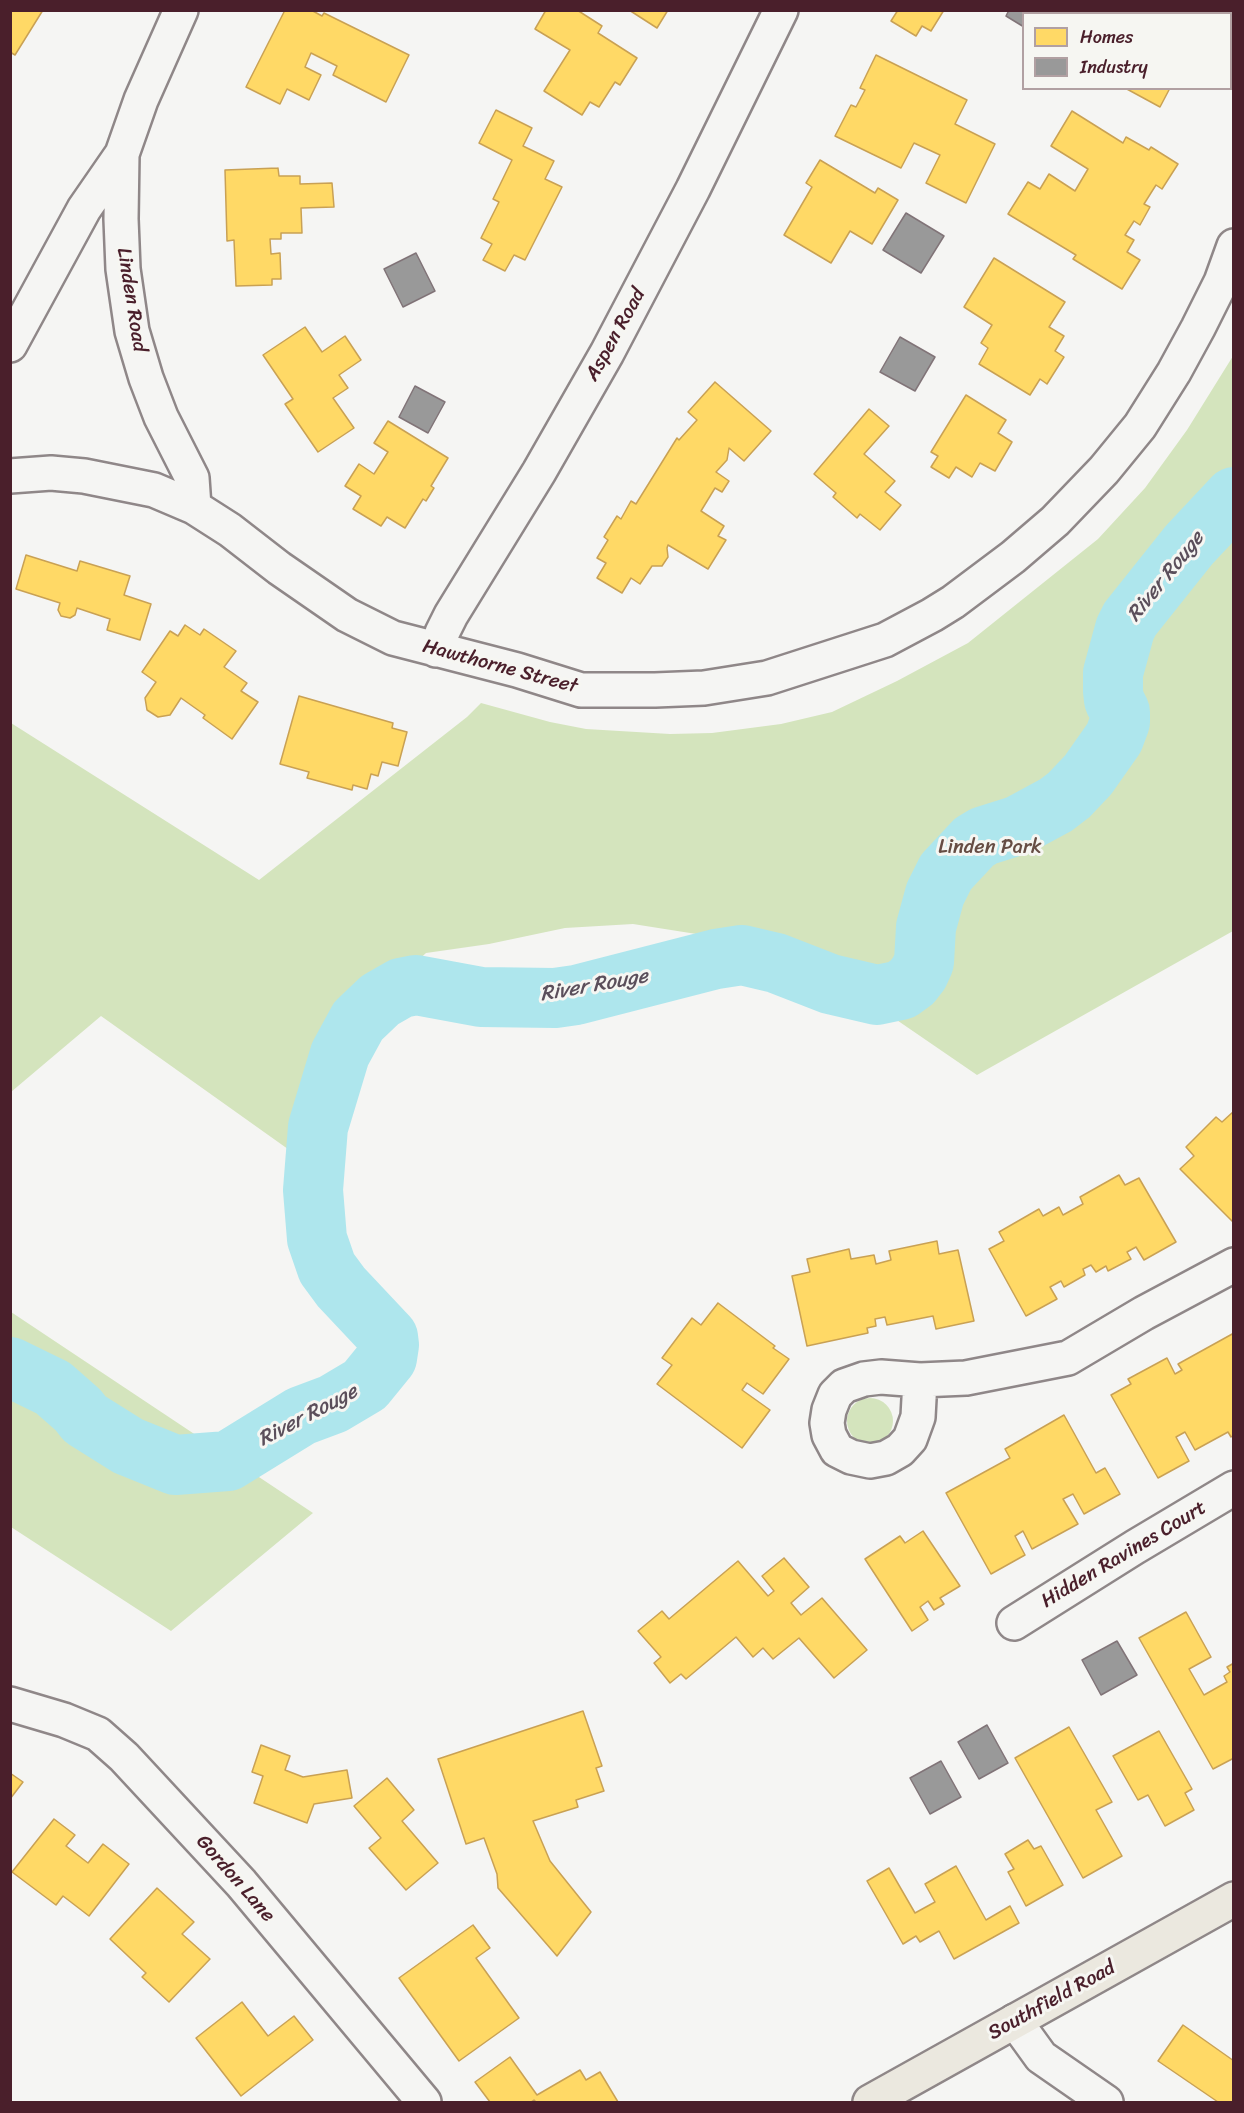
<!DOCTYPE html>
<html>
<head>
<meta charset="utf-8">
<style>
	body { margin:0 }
	#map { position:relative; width:1244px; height:2113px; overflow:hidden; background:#f5f5f3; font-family:Sriracha,sans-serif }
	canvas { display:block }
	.frame { position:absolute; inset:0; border:12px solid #4a1f2b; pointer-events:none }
	.legend { position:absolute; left:1022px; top:12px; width:210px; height:78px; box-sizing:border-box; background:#f6f6f2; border:2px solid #b1a0a2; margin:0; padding:8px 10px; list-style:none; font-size:18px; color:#4a1f2b }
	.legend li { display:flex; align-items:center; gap:12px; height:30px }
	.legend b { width:30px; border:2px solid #b1a0a2 }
</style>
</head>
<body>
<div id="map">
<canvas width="1244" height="2113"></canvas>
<div class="frame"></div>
<ul class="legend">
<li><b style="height:16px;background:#ffd966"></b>Homes</li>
<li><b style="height:16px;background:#999"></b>Industry</li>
</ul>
</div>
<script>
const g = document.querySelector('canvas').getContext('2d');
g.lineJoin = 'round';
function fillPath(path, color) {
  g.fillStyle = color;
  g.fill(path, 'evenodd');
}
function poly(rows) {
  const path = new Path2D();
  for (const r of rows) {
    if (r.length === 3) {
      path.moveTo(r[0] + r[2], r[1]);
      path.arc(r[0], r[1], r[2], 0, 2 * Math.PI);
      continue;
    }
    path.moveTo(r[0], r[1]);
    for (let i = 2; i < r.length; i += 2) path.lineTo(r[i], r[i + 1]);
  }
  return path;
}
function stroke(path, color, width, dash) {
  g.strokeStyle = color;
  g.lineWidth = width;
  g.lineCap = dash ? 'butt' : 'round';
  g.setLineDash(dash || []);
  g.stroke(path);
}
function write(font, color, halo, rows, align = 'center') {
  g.font = font + ' Sriracha,sans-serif';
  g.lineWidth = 6;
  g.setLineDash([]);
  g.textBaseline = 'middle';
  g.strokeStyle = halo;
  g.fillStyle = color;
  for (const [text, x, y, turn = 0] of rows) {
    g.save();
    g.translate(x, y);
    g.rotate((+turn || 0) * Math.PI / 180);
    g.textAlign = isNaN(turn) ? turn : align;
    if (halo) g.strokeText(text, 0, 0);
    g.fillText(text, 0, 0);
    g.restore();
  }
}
fillPath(poly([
	[1233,356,1233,931,977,1075,853,990,787,969,709,936,633,924,565,928,489,944,426,953,388,988,352,1036,328,1084,317,1125,323,1174,101,1016,11,1092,11,723,259,880,467,717,481,703,550,722,586,729,670,734,712,733,781,724,832,712,897,681,968,643,1098,539,1145,488,1187,430],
	[10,1312,11,1312,313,1513,171,1631,11,1527],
	[870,1421,23]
]), '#d4e4bd');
const homes = poly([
	[10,10,43,10,15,55,10,52,10,10],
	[285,10,311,10,322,16,324,13,409,55,386,102,333,75,337,66,311,53,305,67,321,75,309,100,287,89,280,104,246,87,285,10],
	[546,10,577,10,602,26,598,33,637,58,620,85,615,82,599,107,590,102,582,115,544,91,570,50,535,29,546,10],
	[629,10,668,10,657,28,629,10],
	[898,10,944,10,931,31,922,26,916,36,891,21,898,10],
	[1154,10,1219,10,1217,14,1153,14,1154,10],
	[876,55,967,100,955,124,995,144,966,203,926,183,940,155,914,143,901,168,835,136,851,105,856,107,865,90,860,88,876,55],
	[1125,88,1170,88,1160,107,1125,88],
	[496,110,532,128,523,146,554,161,545,179,562,187,525,260,514,255,505,271,483,260,492,244,481,238,499,202,493,199,512,160,479,143,496,110],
	[1072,111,1123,143,1126,137,1149,150,1151,147,1178,164,1162,189,1156,185,1144,204,1150,207,1140,225,1134,221,1125,235,1134,240,1127,252,1140,260,1122,289,1073,259,1076,255,1008,214,1028,182,1040,189,1049,174,1075,191,1088,169,1051,146,1072,111],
	[820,160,875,193,878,188,898,200,872,244,850,231,831,263,784,235,812,187,806,183,820,160],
	[278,168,279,176,300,176,300,184,332,183,334,207,301,208,302,233,281,233,281,239,270,239,271,254,280,253,281,279,272,279,272,285,236,286,234,240,227,241,225,170,278,168],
	[994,258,1065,302,1049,327,1064,336,1055,351,1064,357,1047,384,1040,379,1030,395,979,364,988,348,981,343,992,325,964,307,994,258],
	[305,327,322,352,345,336,361,360,339,375,348,388,333,398,354,428,318,452,285,404,293,399,263,355,305,327],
	[715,382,771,431,744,461,729,448,727,460,716,472,729,481,722,492,715,488,701,511,724,526,718,536,726,540,708,569,668,545,667,548,668,557,662,566,652,566,640,584,631,578,622,593,597,578,606,563,597,558,608,540,604,537,617,516,621,519,631,501,636,504,677,438,679,440,697,420,688,412,715,382],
	[966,395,1006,420,998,433,1012,442,995,471,980,463,972,477,956,467,949,478,931,467,938,456,931,452,966,395],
	[869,409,889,426,864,454,895,481,885,492,901,505,880,530,860,514,857,518,833,497,836,493,814,474,869,409],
	[388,421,448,458,431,486,434,488,426,501,423,499,405,528,387,517,381,526,353,509,361,496,345,486,359,464,374,474,388,452,374,443,388,421],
	[26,555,77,571,80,561,130,576,124,595,151,604,140,640,107,630,110,619,77,608,75,615,70,618,61,616,58,610,60,603,16,589,26,555],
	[185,625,200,635,204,629,236,651,224,667,247,683,241,691,258,702,232,739,203,718,205,715,181,698,170,715,158,717,147,710,145,698,156,682,142,672,170,631,178,636,185,625],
	[299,696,393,723,392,728,407,732,398,766,382,762,378,776,371,774,367,789,353,785,352,790,307,778,309,772,280,764,299,696],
	[1234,1111,1234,1222,1233,1222,1180,1169,1194,1156,1186,1147,1216,1117,1222,1122,1234,1111],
	[1119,1175,1125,1185,1139,1178,1176,1242,1144,1260,1136,1247,1127,1252,1131,1259,1108,1271,1106,1266,1096,1272,1091,1265,1083,1269,1085,1275,1064,1287,1061,1281,1050,1287,1057,1299,1026,1316,989,1249,1004,1241,999,1232,1039,1209,1043,1216,1059,1207,1063,1215,1083,1204,1080,1197,1119,1175],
	[937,1241,939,1254,958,1250,974,1321,936,1329,933,1316,887,1325,885,1317,875,1319,876,1326,867,1328,868,1333,807,1346,792,1276,810,1272,807,1259,849,1249,851,1259,874,1255,876,1264,891,1260,889,1251,937,1241],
	[718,1303,775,1346,773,1348,789,1359,763,1394,747,1383,742,1390,770,1410,742,1448,657,1384,672,1365,662,1358,692,1318,701,1325,718,1303],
	[1234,1333,1234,1435,1231,1437,1228,1432,1195,1450,1185,1432,1176,1437,1189,1461,1158,1478,1111,1395,1131,1384,1128,1379,1167,1358,1175,1374,1182,1370,1178,1364,1234,1333],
	[1064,1415,1096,1473,1105,1468,1120,1494,1084,1514,1073,1494,1063,1499,1078,1524,1032,1549,1023,1531,1015,1536,1025,1555,991,1574,946,1493,1010,1458,1005,1449,1064,1415],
	[923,1531,960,1586,940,1598,944,1604,934,1610,928,1601,920,1607,928,1620,912,1631,865,1559,900,1536,905,1543,923,1531],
	[784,1558,809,1587,791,1603,801,1615,822,1598,867,1650,834,1678,799,1638,773,1659,763,1648,753,1657,736,1637,686,1679,681,1674,670,1683,654,1663,661,1657,638,1631,662,1611,669,1619,738,1561,768,1596,774,1591,762,1576,784,1558],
	[1186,1612,1211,1657,1189,1669,1204,1695,1227,1682,1224,1676,1230,1672,1227,1667,1234,1663,1234,1758,1213,1769,1139,1638,1186,1612],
	[583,1711,602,1766,596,1768,604,1791,576,1800,578,1807,533,1821,550,1861,591,1912,557,1956,498,1888,497,1874,484,1838,466,1844,438,1759,583,1711],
	[1069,1727,1112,1802,1096,1810,1122,1856,1083,1878,1015,1758,1069,1727],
	[1159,1731,1192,1789,1185,1793,1194,1810,1165,1826,1148,1795,1138,1800,1113,1756,1159,1731],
	[261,1745,290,1756,285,1770,303,1777,347,1770,352,1798,314,1804,307,1823,254,1803,263,1776,252,1772,261,1745],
	[10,1773,23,1782,10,1799,10,1773],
	[387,1778,414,1810,402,1821,438,1863,406,1890,369,1848,381,1838,354,1806,387,1778],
	[54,1819,75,1835,66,1846,88,1863,103,1844,129,1864,89,1916,63,1896,56,1905,12,1872,54,1819],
	[1028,1840,1034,1849,1041,1846,1063,1885,1026,1906,1008,1872,1014,1869,1005,1854,1028,1840],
	[956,1866,986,1920,1010,1906,1019,1923,954,1959,939,1931,920,1942,916,1936,903,1944,867,1881,889,1868,915,1913,935,1902,925,1884,956,1866],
	[157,1888,194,1922,182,1934,210,1959,169,2002,142,1977,146,1973,110,1939,157,1888],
	[473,1925,490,1948,476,1958,519,2018,459,2061,399,1978,473,1925],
	[242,2002,268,2036,294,2016,313,2040,241,2096,196,2038,242,2002],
	[1183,2025,1234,2061,1234,2102,1218,2102,1158,2061,1183,2025],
	[510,2057,537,2095,580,2070,586,2080,600,2072,618,2102,536,2102,534,2100,531,2102,490,2102,475,2082,510,2057]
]);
fillPath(homes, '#ffd966');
stroke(homes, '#c9a154', 1.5);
const industry = poly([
	[1009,10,1054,10,1052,14,1024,14,1024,27,1006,16,1009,10],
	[906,213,944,236,921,273,883,250,906,213],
	[416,253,435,291,403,307,384,269,416,253],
	[900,337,935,357,915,391,880,372,900,337],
	[415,386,445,402,428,433,399,417,415,386],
	[1117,1641,1137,1675,1101,1695,1082,1660,1117,1641],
	[987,1725,1008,1763,979,1779,958,1742,987,1725],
	[941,1761,961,1797,930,1814,910,1778,941,1761]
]);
fillPath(industry, '#999');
stroke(industry, '#817478', 1.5);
stroke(poly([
	[10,1367,53,1388,78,1410,85,1419,128,1446,175,1465,228,1461,301,1416,333,1404,365,1385,387,1358,389,1345,388,1337,341,1287,327,1268,317,1239,313,1190,318,1127,340,1054,358,1021,380,1000,401,988,416,985,481,997,555,998,576,995,716,959,742,955,776,963,830,984,877,995,901,990,912,982,919,973,924,962,926,927,935,894,946,872,974,842,984,836,1019,825,1056,805,1069,795,1088,775,1114,738,1120,722,1120,712,1114,700,1113,691,1113,673,1125,629,1130,619,1189,545,1234,497]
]), '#aee6ed', 60);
const minor = poly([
	[122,154,121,219,123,269,132,331,146,378,161,417,192,478,194,507],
	[10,345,84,209,122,154,141,100,181,10],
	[10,476,51,473,84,476,154,490,194,507,230,530,279,568,347,615,393,638,517,670,581,690,655,690,704,688,767,678,885,640,932,615,953,602,1013,557,1055,521,1104,470,1140,426,1174,372,1198,328,1221,282,1234,246],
	[436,650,442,633,451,615,539,472,607,353,693,189,781,10],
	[920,1380,918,1417,910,1439,900,1450,886,1458,870,1461,851,1457,837,1450,829,1435,827,1423,829,1410,835,1395,844,1386,864,1379,881,1377,920,1380,966,1378,1068,1358,1144,1313,1234,1265],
	[1014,1623,1135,1547,1234,1488],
	[10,1704,64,1720,98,1734,124,1757,241,1883,424,2102],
	[1015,2021,1041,2057,1106,2102]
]);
const major = poly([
	[870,2102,1234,1899]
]);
stroke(minor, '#8f8788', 38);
stroke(major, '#8f8788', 38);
stroke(minor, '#f5f5f3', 33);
stroke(major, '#ebe8df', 33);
write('20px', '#4a1f2b', '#f6f6f2', [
	["Linden Road",131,300,81],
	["Aspen Road",616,335,-61],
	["Hawthorne Street",500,667,15],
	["Hidden Ravines Court",1124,1555,-31],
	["Gordon Lane",235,1879,49],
	["Southfield Road",1052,2001,-29]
]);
write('20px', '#664d44', '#f6f6f2', [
	["Linden Park",990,848]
]);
write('italic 21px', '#5b4f5b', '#f6f6f2', [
	["River Rouge",1166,577,-51],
	["River Rouge",594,986,-10],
	["River Rouge",308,1416,-28]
]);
</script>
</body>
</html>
